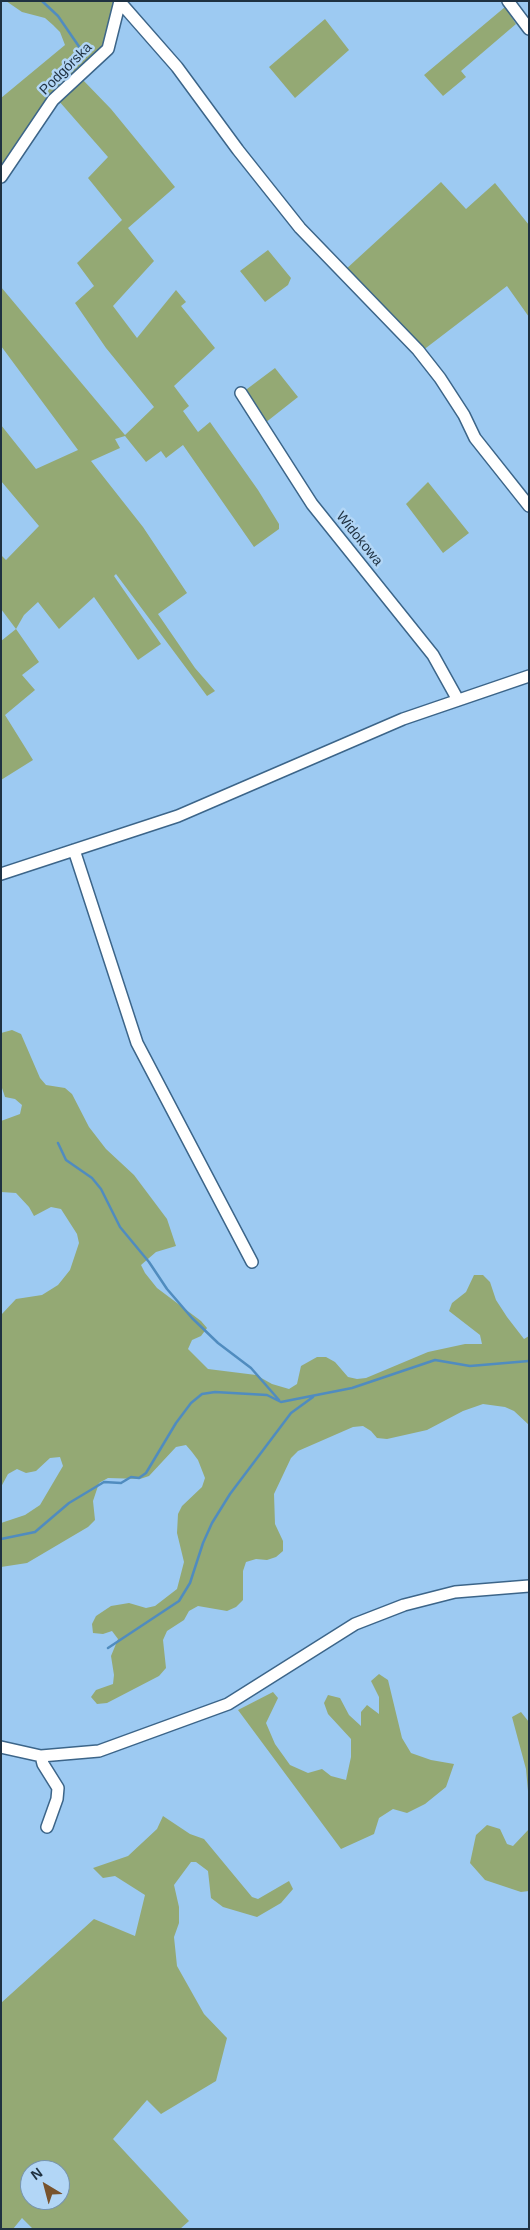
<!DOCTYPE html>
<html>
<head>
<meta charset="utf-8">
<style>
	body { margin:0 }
	#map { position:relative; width:530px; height:2230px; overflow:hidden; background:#9dcaf2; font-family:Helvetica,sans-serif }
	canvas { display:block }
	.frame { position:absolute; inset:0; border:2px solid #1f3141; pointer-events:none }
	.north { position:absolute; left:20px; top:2160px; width:50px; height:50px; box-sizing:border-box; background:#b2d6f6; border:1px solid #7794ae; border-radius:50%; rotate:323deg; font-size:14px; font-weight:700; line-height:20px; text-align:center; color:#1f3141 }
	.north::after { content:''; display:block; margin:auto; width:18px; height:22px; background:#78532d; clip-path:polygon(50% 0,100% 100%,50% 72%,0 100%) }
</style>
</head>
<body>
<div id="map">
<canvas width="530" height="2230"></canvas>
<div class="frame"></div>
<div class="north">N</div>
</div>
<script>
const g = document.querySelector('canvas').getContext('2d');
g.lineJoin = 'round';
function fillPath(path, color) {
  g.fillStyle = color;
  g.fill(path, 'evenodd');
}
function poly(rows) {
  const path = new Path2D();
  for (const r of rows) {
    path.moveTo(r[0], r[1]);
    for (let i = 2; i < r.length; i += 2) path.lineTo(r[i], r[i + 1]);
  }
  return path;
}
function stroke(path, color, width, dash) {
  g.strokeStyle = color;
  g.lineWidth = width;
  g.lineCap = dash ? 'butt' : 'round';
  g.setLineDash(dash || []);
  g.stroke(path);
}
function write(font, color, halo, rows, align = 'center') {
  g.font = font + ' Helvetica,sans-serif';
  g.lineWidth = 5;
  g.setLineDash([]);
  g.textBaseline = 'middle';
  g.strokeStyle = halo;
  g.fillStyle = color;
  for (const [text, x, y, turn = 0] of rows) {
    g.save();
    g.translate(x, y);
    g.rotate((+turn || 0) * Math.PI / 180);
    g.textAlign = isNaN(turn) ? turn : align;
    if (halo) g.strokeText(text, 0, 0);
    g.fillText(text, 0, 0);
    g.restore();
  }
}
fillPath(poly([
	[6,1,115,1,110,32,100,52,1,169,1,98,65,45,60,32,53,25,45,18,22,12],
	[505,7,516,24,461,71,466,77,443,96,424,75],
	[325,19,349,50,295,98,269,67],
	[82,79,111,109,175,187,128,228,154,261,113,306,137,338,176,290,186,302,181,306,215,348,174,386,189,406,183,411,198,432,210,422,258,490,279,524,279,529,254,547,183,445,166,458,161,451,146,462,125,436,115,439,120,448,91,461,143,527,187,593,158,614,195,668,215,691,207,696,116,574,114,576,161,644,138,660,94,597,59,629,38,602,24,615,16,629,39,662,22,675,35,690,5,715,33,760,1,780,1,641,16,629,1,609,1,555,6,560,39,526,1,481,1,425,36,469,78,450,1,346,1,287,125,435,154,407,106,348,75,303,94,286,77,263,122,220,88,178,108,157,58,100],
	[441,182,466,209,495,183,529,225,529,317,507,286,422,351,345,270],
	[268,250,291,278,288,285,265,302,240,271],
	[275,368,298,397,265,423,245,394,247,389],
	[428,482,469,533,443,553,406,504],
	[12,1030,21,1034,40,1078,46,1085,65,1088,72,1094,89,1127,106,1149,134,1175,167,1219,176,1246,156,1252,141,1265,145,1273,157,1288,201,1321,207,1328,201,1336,192,1340,188,1349,208,1369,256,1375,272,1384,289,1389,297,1384,301,1366,317,1357,326,1357,335,1362,348,1377,357,1379,366,1378,428,1352,465,1344,482,1344,480,1335,449,1311,452,1303,466,1292,474,1275,483,1275,490,1282,496,1300,507,1317,524,1339,529,1336,529,1425,514,1411,505,1407,483,1404,463,1411,427,1430,387,1439,377,1438,371,1431,363,1426,353,1427,298,1451,291,1458,274,1494,275,1524,283,1541,283,1551,276,1557,267,1560,256,1559,246,1562,243,1571,243,1600,236,1607,227,1611,198,1606,189,1611,184,1620,167,1631,163,1640,166,1668,159,1676,107,1703,97,1704,91,1697,96,1690,113,1684,114,1675,111,1656,118,1639,112,1631,103,1634,93,1633,92,1624,96,1616,111,1606,129,1603,146,1608,155,1606,177,1589,184,1562,177,1533,178,1514,182,1506,202,1487,205,1478,198,1460,192,1452,186,1445,176,1447,149,1476,140,1479,108,1478,99,1483,93,1501,95,1520,88,1527,27,1563,1,1567,1,1523,25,1515,40,1505,63,1466,60,1457,50,1458,36,1471,26,1473,17,1469,8,1474,1,1487,1,1315,16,1299,42,1295,58,1285,70,1270,79,1243,77,1234,61,1209,51,1207,34,1216,29,1207,16,1193,1,1192,1,1121,20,1114,22,1105,15,1099,5,1097,2,1088,1,1033],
	[379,1674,388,1680,402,1738,411,1753,431,1760,454,1764,446,1787,425,1804,407,1813,393,1809,379,1818,374,1834,341,1849,238,1710,273,1692,278,1698,266,1723,275,1744,290,1765,308,1773,322,1769,331,1776,346,1780,351,1757,351,1739,328,1714,324,1703,328,1695,340,1698,349,1715,361,1726,361,1712,367,1705,379,1714,379,1697,371,1681],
	[521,1712,529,1722,529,1802,526,1769,512,1717],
	[163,1816,190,1834,204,1839,252,1897,258,1899,289,1881,293,1889,281,1903,257,1917,223,1907,211,1898,208,1871,196,1862,191,1862,174,1885,179,1907,179,1923,174,1937,177,1966,204,2014,227,2038,216,2081,161,2114,147,2100,113,2139,189,2221,180,2229,33,2229,22,2218,13,2229,1,2229,1,2003,94,1919,135,1936,145,1895,115,1876,103,1878,93,1868,128,1856,157,1829],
	[30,2170,60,2170,60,2200,30,2200],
	[487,1825,500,1829,507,1844,513,1846,529,1829,529,1891,521,1892,485,1880,470,1863,476,1835]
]), '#94a974');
stroke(poly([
	[42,1,58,16,80,48],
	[58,1143,66,1160,92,1178,101,1189,120,1227,149,1262,167,1289,192,1318,218,1343,251,1368,279,1400],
	[1,1539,35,1532,69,1503,104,1482,121,1483,131,1477,139,1478,146,1473,176,1423,191,1403,202,1394,215,1392,267,1395,281,1402,352,1388,435,1360,470,1366,529,1361],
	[108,1648,179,1601,190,1583,203,1543,212,1523,230,1494,291,1413,313,1397]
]), '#508cbf', 2.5);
const minor = poly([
	[508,1,529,29],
	[120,2,177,67,238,150,300,228,418,350,440,378,464,415,475,438,529,506],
	[1,177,53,100,108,49,120,1],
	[241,393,312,504,433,655,458,700],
	[74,850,137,1043,252,1262],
	[1,874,178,816,403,719,529,676],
	[1,1747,41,1756,99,1751,228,1704,355,1624,404,1605,455,1592,529,1586],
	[41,1756,43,1764,58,1788,57,1799,47,1827]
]);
stroke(minor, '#3c6589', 14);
stroke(minor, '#fff', 11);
write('14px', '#1f3141', '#b2d6f6', [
	["Podgórska",66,69,-45],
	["Widokowa",359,539,51]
]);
</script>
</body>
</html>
